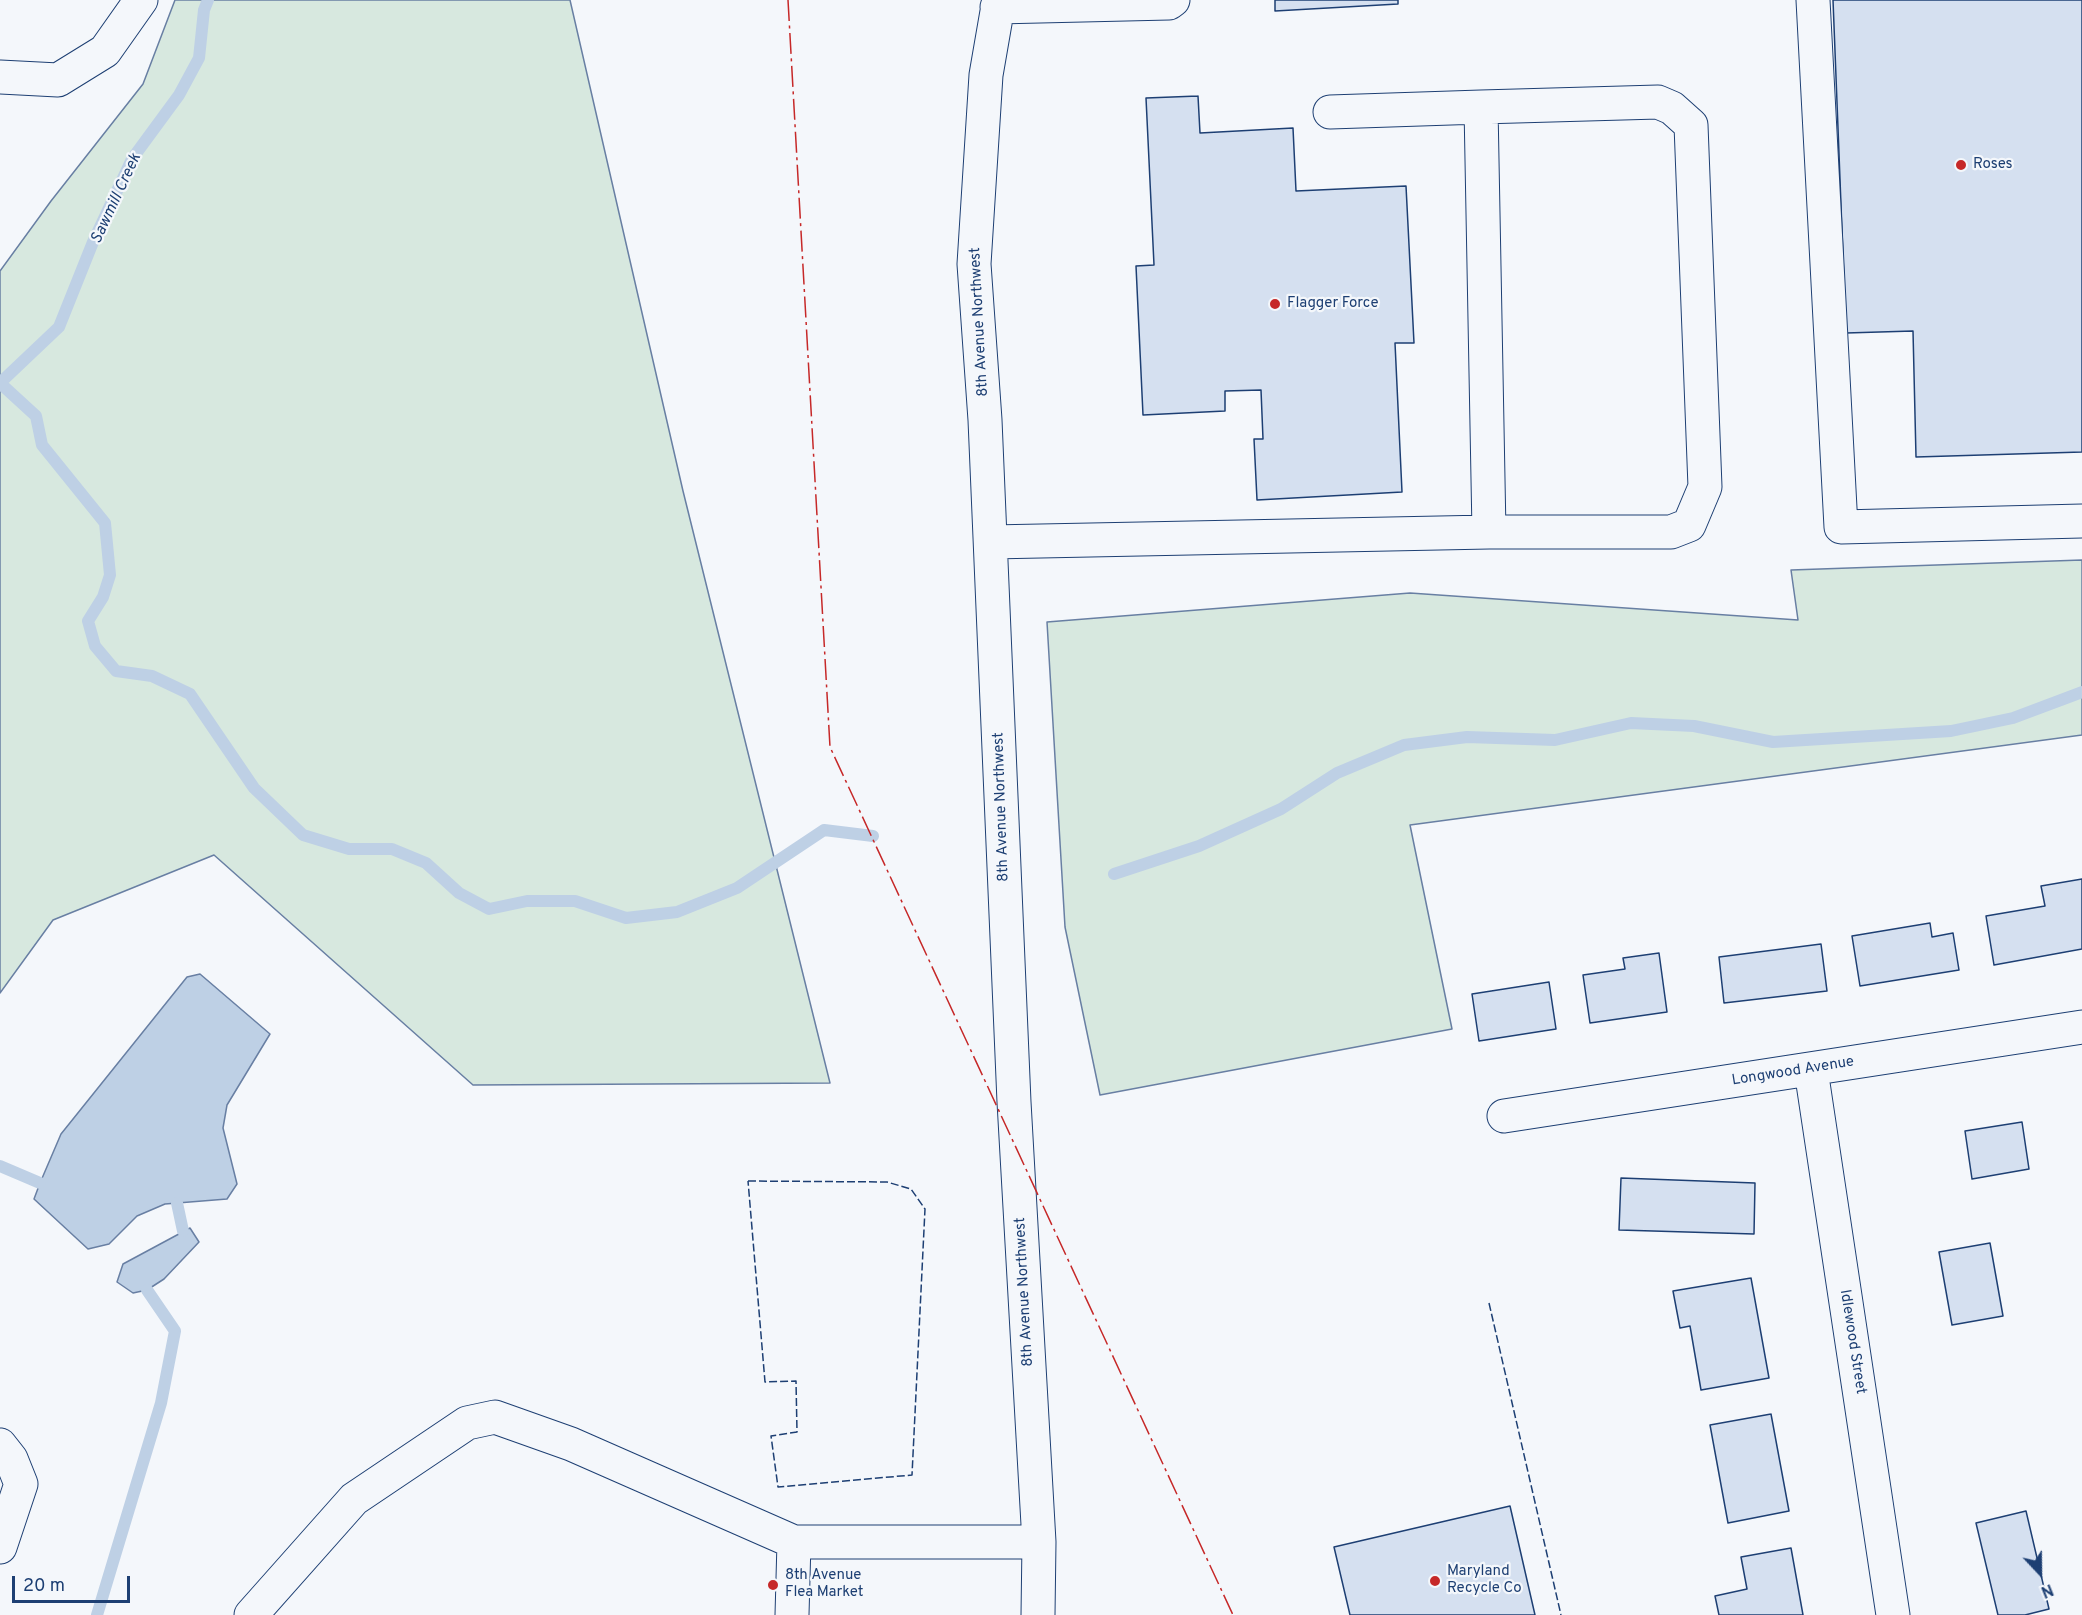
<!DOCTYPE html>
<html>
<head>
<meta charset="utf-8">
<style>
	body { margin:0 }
	#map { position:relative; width:2082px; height:1615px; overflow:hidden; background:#f4f7fb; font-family:Overpass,sans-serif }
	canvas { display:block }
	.north { position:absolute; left:2010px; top:1543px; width:60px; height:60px; -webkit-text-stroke:4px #f4f7fb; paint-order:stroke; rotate:158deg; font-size:16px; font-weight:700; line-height:24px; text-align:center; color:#1d3f73 }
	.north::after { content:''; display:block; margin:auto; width:21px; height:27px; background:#1d3f73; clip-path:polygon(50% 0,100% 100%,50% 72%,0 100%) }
	.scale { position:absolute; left:12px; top:1576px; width:118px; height:27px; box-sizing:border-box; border:3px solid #1d3f73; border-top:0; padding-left:8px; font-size:18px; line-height:21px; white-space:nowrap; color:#1d3f73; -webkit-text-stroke:4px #f4f7fb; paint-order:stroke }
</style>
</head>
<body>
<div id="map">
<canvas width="2082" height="1615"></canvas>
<div class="north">N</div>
<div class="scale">20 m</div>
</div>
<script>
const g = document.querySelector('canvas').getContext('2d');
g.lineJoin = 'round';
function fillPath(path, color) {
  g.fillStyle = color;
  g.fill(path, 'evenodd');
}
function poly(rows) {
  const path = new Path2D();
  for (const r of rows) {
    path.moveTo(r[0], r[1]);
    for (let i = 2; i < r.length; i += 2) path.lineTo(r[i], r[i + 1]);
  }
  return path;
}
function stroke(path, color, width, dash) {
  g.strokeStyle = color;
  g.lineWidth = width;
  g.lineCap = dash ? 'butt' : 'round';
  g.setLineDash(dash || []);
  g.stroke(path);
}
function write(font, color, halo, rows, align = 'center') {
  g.font = font + ' Overpass,sans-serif';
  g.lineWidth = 4.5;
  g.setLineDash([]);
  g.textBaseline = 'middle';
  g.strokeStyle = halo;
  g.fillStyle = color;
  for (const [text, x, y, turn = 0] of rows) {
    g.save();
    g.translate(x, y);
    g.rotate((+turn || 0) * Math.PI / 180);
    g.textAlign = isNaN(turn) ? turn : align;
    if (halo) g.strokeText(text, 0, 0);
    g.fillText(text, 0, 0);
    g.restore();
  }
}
const green = poly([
	[175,0,570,0,683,491,830,1083,473,1085,214,855,53,920,0,993,0,271,51,201,143,84,175,0],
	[2082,560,2082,735,1410,825,1452,1029,1100,1095,1065,927,1047,622,1410,593,1798,620,1791,570,2082,560]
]);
fillPath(green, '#d7e8df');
stroke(green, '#687fa3', 1.5);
const water = poly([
	[200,974,270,1034,227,1105,223,1128,237,1184,227,1199,165,1204,137,1216,109,1244,88,1249,34,1199,40,1183,61,1134,187,977,200,974],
	[190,1228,199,1242,164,1279,147,1290,133,1293,117,1282,123,1264,190,1228]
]);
fillPath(water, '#bed0e5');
stroke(water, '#687fa3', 1.5);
stroke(poly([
	[0,383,36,416,42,445,105,523,110,575,103,597,88,621,95,646,116,671,152,676,190,694,254,788,303,835,349,849,392,849,426,863,459,893,489,909,527,901,575,901,626,918,677,912,737,888,824,830,873,836],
	[0,383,59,327,93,242,132,159,179,95,199,58,204,10,208,0],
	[1114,874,1199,846,1281,809,1337,773,1404,745,1467,737,1555,740,1631,723,1694,726,1773,742,1951,731,2013,718,2082,692],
	[0,1166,40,1183],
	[177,1203,183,1231],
	[97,1615,161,1403,175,1331,147,1290]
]), '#bed0e5', 12);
const building = poly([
	[1275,0,1398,0,1398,4,1275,11,1275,0],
	[1833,0,2082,0,2082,452,1916,457,1913,331,1846,333,1833,0],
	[1198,96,1200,133,1293,128,1296,191,1406,186,1414,343,1395,343,1402,492,1257,500,1254,439,1263,439,1261,390,1225,391,1225,411,1143,415,1136,266,1154,265,1146,98,1198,96],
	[2082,879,2082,949,1994,965,1986,916,2045,906,2041,886,2082,879],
	[1930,923,1932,937,1953,933,1959,970,1860,986,1852,936,1930,923],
	[1821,944,1827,991,1724,1003,1719,957,1821,944],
	[1659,953,1667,1012,1590,1023,1583,975,1625,969,1623,958,1659,953],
	[1549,982,1556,1029,1479,1041,1472,994,1549,982],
	[2022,1122,2029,1169,1972,1179,1965,1131,2022,1122],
	[1621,1178,1755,1183,1754,1234,1619,1230,1621,1178],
	[1990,1243,2003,1316,1952,1325,1939,1252,1990,1243],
	[1751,1278,1769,1378,1701,1390,1690,1326,1680,1328,1673,1291,1751,1278],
	[1771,1414,1789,1511,1728,1523,1710,1425,1771,1414],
	[1510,1506,1535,1615,1350,1615,1334,1547,1510,1506],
	[2026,1511,2049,1609,2025,1615,1998,1615,1976,1523,2026,1511],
	[1791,1548,1803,1615,1719,1615,1715,1596,1747,1589,1741,1557,1791,1548]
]);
fillPath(building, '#d5e0f0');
stroke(building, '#1d3f73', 1.5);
const minor = poly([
	[999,0,986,75,974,264,985,420,1014,1102,1039,1542,1038,1615],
	[1813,0,1841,527,2082,521],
	[997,7,1169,3,1173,0],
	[0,77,58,80,105,51,141,0],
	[1481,107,1658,102,1672,108,1691,125,1705,487,1689,525,1671,532,1489,532],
	[991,542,1489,532,1481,107,1330,112],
	[1811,1070,1893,1615],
	[1504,1116,2082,1027],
	[0,1445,11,1459,21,1484,0,1547],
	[251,1615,354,1499,467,1423,495,1417,571,1444,794,1542,1039,1542],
	[792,1615,794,1542]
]);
stroke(minor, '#1d3f73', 35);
stroke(minor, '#f4f7fb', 33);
stroke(poly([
	[748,1181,887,1182,911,1189,925,1209,912,1475,778,1487,771,1436,797,1432,796,1381,765,1382,748,1181],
	[1489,1303,1561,1615]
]), '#1d3f73', 1.5, [8, 3]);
stroke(poly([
	[788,0,830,747,1233,1615]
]), '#c62828', 1.5, [21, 4.5, 3, 4.5]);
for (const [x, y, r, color] of [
	[1961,165,6,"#c62828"],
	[1275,304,6,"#c62828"],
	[1435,1581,6,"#c62828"],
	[773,1585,6,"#c62828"]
]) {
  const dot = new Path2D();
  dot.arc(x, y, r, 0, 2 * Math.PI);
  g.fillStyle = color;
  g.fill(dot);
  stroke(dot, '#f4f7fb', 2);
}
write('15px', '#1d3f73', '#f4f7fb', [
	["Roses",1973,165],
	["Flagger Force",1287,304],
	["Maryland",1447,1572],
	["Recycle Co",1447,1589],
	["8th Avenue",785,1576],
	["Flea Market",785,1593]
], 'left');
write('15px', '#1d3f73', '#f4f7fb', [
	["8th Avenue Northwest",980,322,-93],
	["8th Avenue Northwest",1002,807,-92],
	["Longwood Avenue",1793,1072,-9],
	["8th Avenue Northwest",1025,1292,-93],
	["Idlewood Street",1852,1342,81]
]);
write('italic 16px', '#1d3f73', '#f4f7fb', [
	["Sawmill Creek",117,199,-65]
]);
</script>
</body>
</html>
